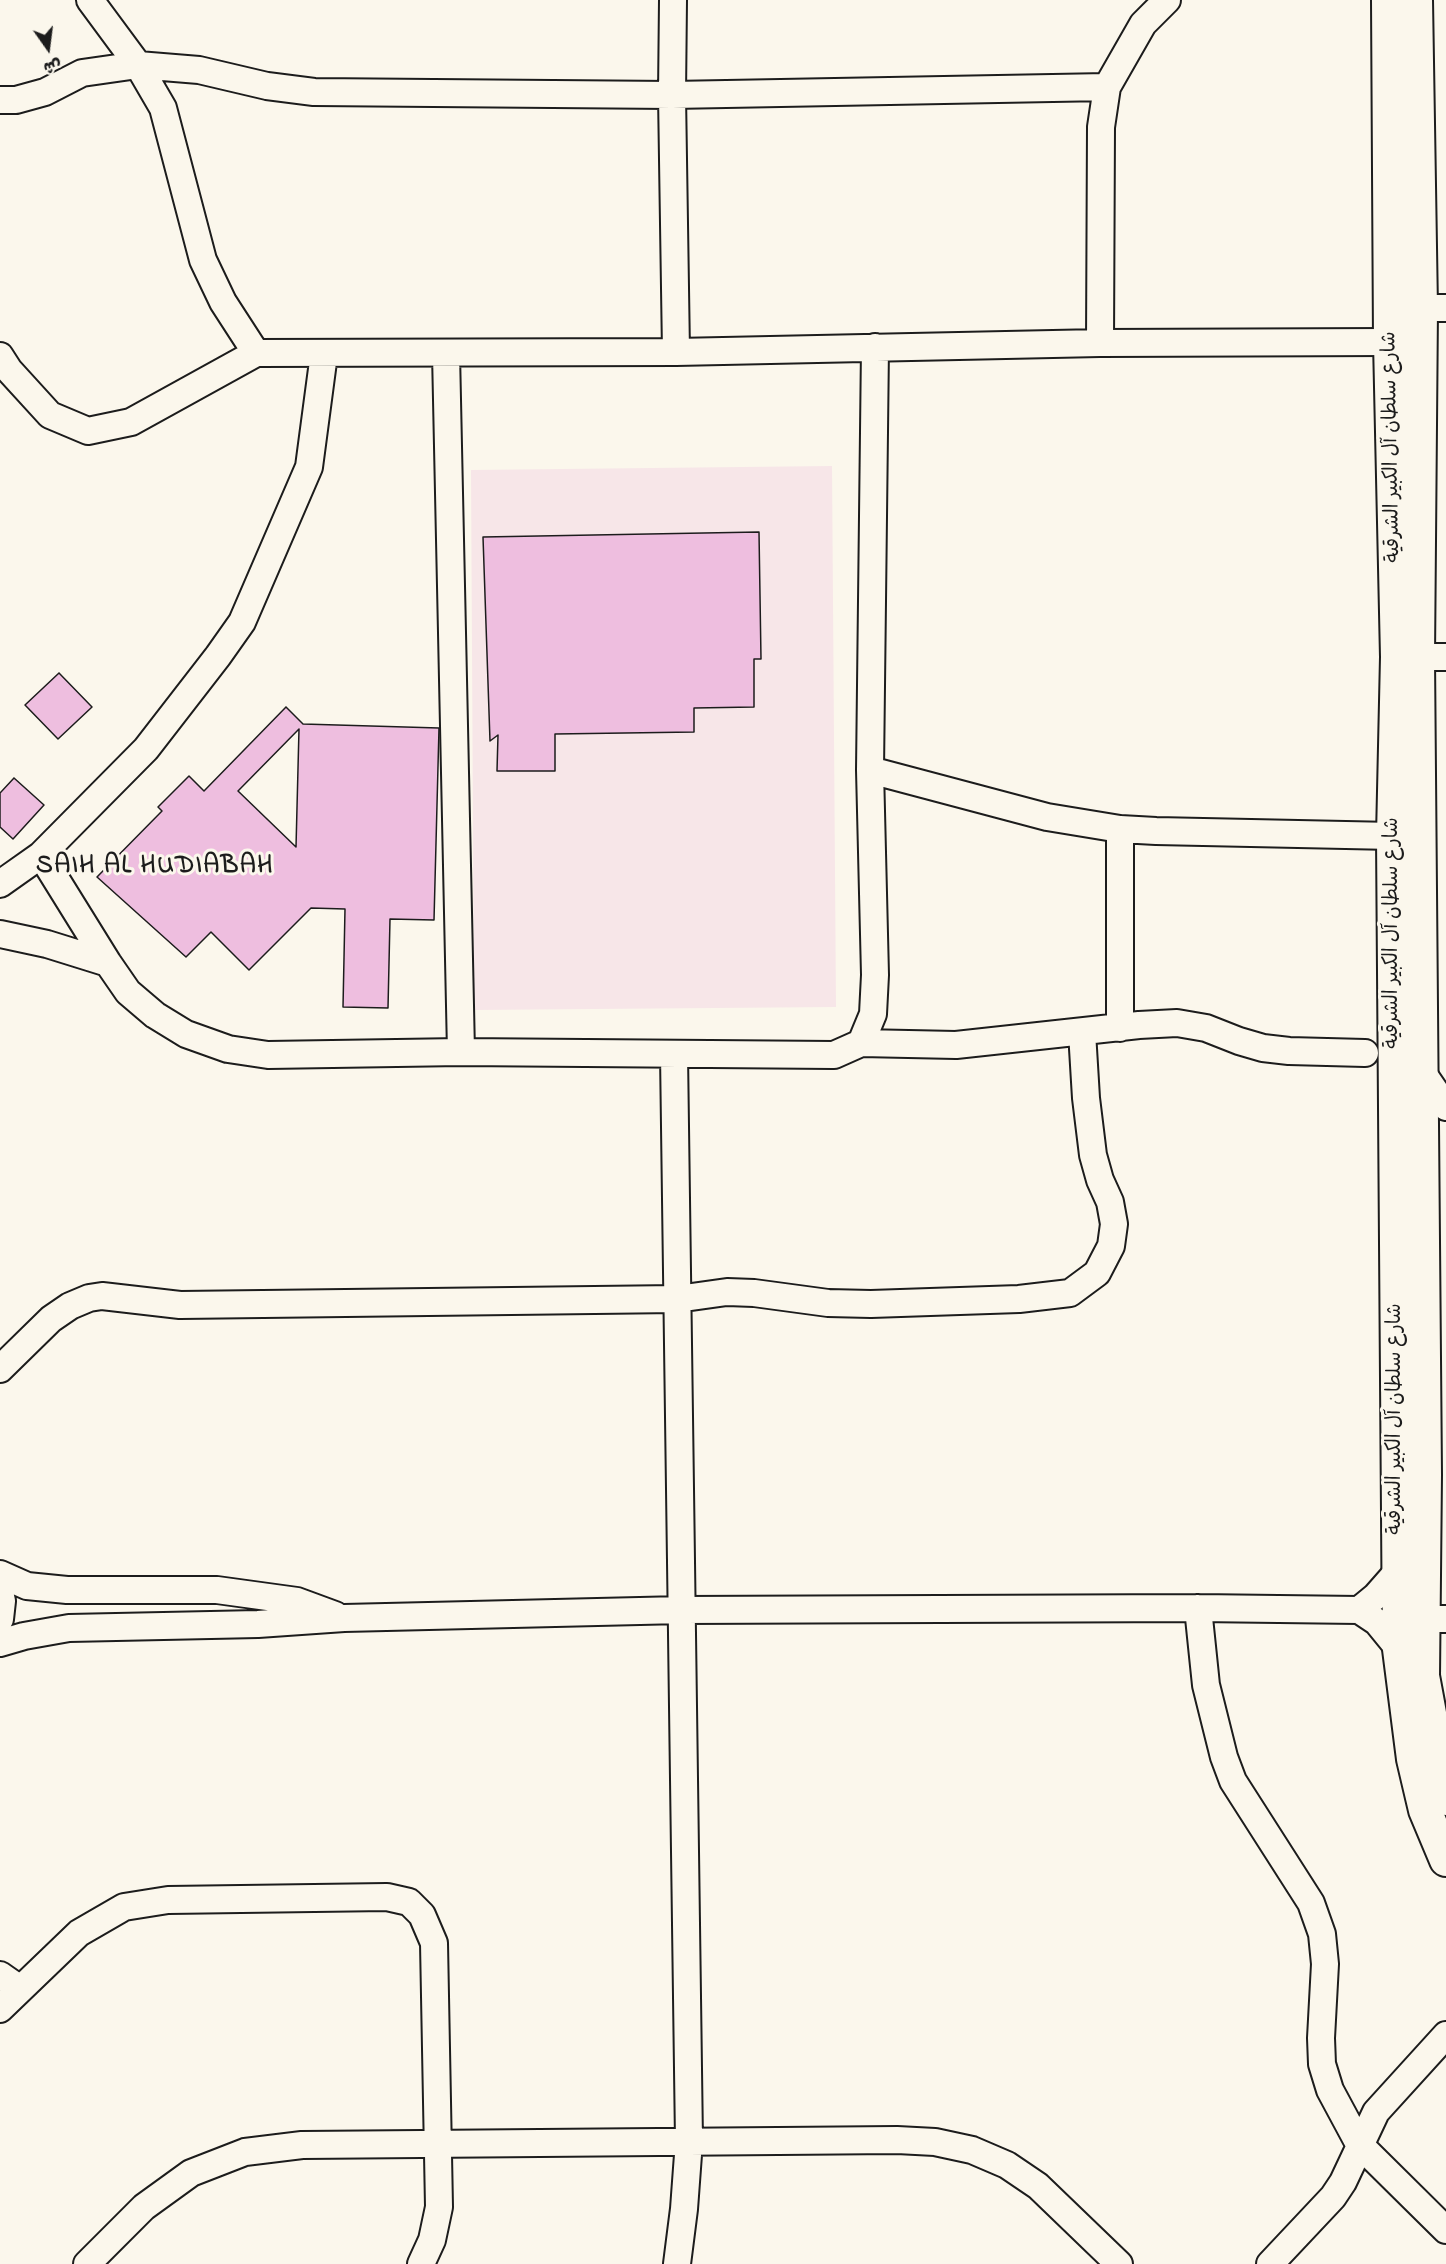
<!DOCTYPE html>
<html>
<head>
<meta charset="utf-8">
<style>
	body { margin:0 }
	#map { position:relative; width:1446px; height:2264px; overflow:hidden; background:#fbf7ec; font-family:"Indie Flower","Playpen Sans Arabic",sans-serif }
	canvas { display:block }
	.north { position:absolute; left:18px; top:18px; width:60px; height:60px; -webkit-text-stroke:4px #fbf7ec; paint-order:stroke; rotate:166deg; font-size:16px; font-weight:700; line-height:24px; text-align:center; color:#1c1c1c }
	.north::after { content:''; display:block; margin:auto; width:21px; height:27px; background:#1c1c1c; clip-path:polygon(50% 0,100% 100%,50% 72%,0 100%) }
</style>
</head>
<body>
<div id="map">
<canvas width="1446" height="2264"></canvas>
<div class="north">ش</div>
</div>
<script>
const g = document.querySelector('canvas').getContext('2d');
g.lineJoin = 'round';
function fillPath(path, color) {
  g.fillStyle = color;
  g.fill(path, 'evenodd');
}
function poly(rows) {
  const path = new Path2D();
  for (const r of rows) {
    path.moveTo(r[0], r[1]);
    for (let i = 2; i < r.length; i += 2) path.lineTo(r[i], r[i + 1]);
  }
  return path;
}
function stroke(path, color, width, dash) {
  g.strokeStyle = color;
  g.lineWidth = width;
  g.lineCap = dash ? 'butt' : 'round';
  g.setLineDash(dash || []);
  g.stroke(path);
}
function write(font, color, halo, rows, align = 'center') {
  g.font = font + ' "Indie Flower","Playpen Sans Arabic",sans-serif';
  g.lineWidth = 6;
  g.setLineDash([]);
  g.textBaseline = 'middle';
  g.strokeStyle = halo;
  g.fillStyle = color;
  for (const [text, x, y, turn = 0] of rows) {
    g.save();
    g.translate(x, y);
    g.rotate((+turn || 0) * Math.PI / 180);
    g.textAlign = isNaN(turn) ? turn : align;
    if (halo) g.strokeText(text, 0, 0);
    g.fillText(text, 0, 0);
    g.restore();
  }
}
fillPath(poly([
	[832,466,836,1007,474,1010,471,470]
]), '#f7e6e8');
const building = poly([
	[759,532,761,659,754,659,754,707,694,708,694,732,555,734,555,771,497,771,498,735,490,741,483,537,759,532],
	[59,673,92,707,58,739,25,705,59,673],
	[286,707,303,724,439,728,434,920,390,919,388,1008,343,1007,345,909,311,908,249,970,211,932,186,957,97,877,162,811,158,807,189,776,204,791,286,707],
	[299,729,296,847,238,791,299,729],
	[14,778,44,805,13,839,0,827,0,793,14,778]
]);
fillPath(building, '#eebedf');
stroke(building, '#1c1c1c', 1.5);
const minor = poly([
	[90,0,138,65,163,108,203,260,223,302,256,353],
	[673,0,672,95,676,352],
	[0,100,16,100,45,92,82,73,138,65,199,70,267,86,314,92,672,95,1107,87],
	[1421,308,1446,308],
	[1100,343,1101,127,1107,87,1143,24,1167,0],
	[446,353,461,1052],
	[0,356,9,370,50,415,88,431,131,422,256,353,676,352,1100,343,1390,342],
	[1418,657,1446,657],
	[870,770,1047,817,1120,829,1156,831,1393,836],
	[1120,829,1120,1028],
	[41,855,108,963,128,992,155,1015,186,1034,228,1049,268,1055,461,1052,834,1055,861,1043,956,1045,1139,1025,1177,1023,1206,1028,1239,1041,1263,1048,1289,1051,1365,1053],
	[0,884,41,855,146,749,218,656,242,622,309,467,324,354],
	[0,934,47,944,108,963],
	[861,1043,873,1014,875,975,870,770,875,347],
	[674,1054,689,2141,684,2209,677,2264],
	[1422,1072,1446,1107],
	[0,1369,51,1319,70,1306,89,1298,102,1296,180,1305,677,1299,727,1292,754,1293,828,1303,871,1304,1019,1299,1070,1293,1097,1273,1111,1246,1114,1224,1110,1202,1100,1180,1093,1155,1086,1098,1082,1032],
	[0,1574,27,1586,67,1590,217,1590,297,1601,335,1615],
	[0,1592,2,1601,0,1619],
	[1198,1608,1206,1685,1224,1757,1233,1781,1311,1903,1322,1934,1325,1964,1321,2038,1322,2064,1330,2090,1359,2144,1446,2230],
	[1359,1610,1376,1596,1398,1571],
	[1424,1619,1446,1619],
	[0,1643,24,1636,69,1628,258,1624,344,1618,682,1610,1198,1608,1359,1610,1377,1622,1399,1649],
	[0,1975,20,1989],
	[0,2009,79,1933,124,1907,168,1900,387,1897,409,1902,422,1915,434,1943,439,2207,432,2240,421,2264],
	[87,2264,144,2207,191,2173,245,2152,302,2145,897,2140,935,2142,972,2150,1007,2165,1038,2186,1119,2264],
	[1270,2264,1333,2197,1343,2182,1376,2112,1446,2035]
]);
const major = poly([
	[1388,0,1390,342,1397,657,1393,836,1399,1649,1413,1759,1425,1810,1446,1860],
	[1416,0,1421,308,1418,657,1425,1475,1423,1676,1446,1799]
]);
stroke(minor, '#1c1c1c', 30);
stroke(major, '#1c1c1c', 36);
stroke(minor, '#fbf7ec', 26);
stroke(major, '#fbf7ec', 32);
write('20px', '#1c1c1c', '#fbf7ec', [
	["شارع سلطان آل الكبير الشرقية",1393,447,-91],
	["شارع سلطان آل الكبير الشرقية",1394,933,-90],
	["شارع سلطان آل الكبير الشرقية",1397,1419,-90]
]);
g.letterSpacing = '1.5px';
write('bold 26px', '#1c1c1c', '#fbf7ec', [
	["SAIH AL HUDIABAH",155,868]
]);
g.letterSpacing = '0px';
</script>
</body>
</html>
